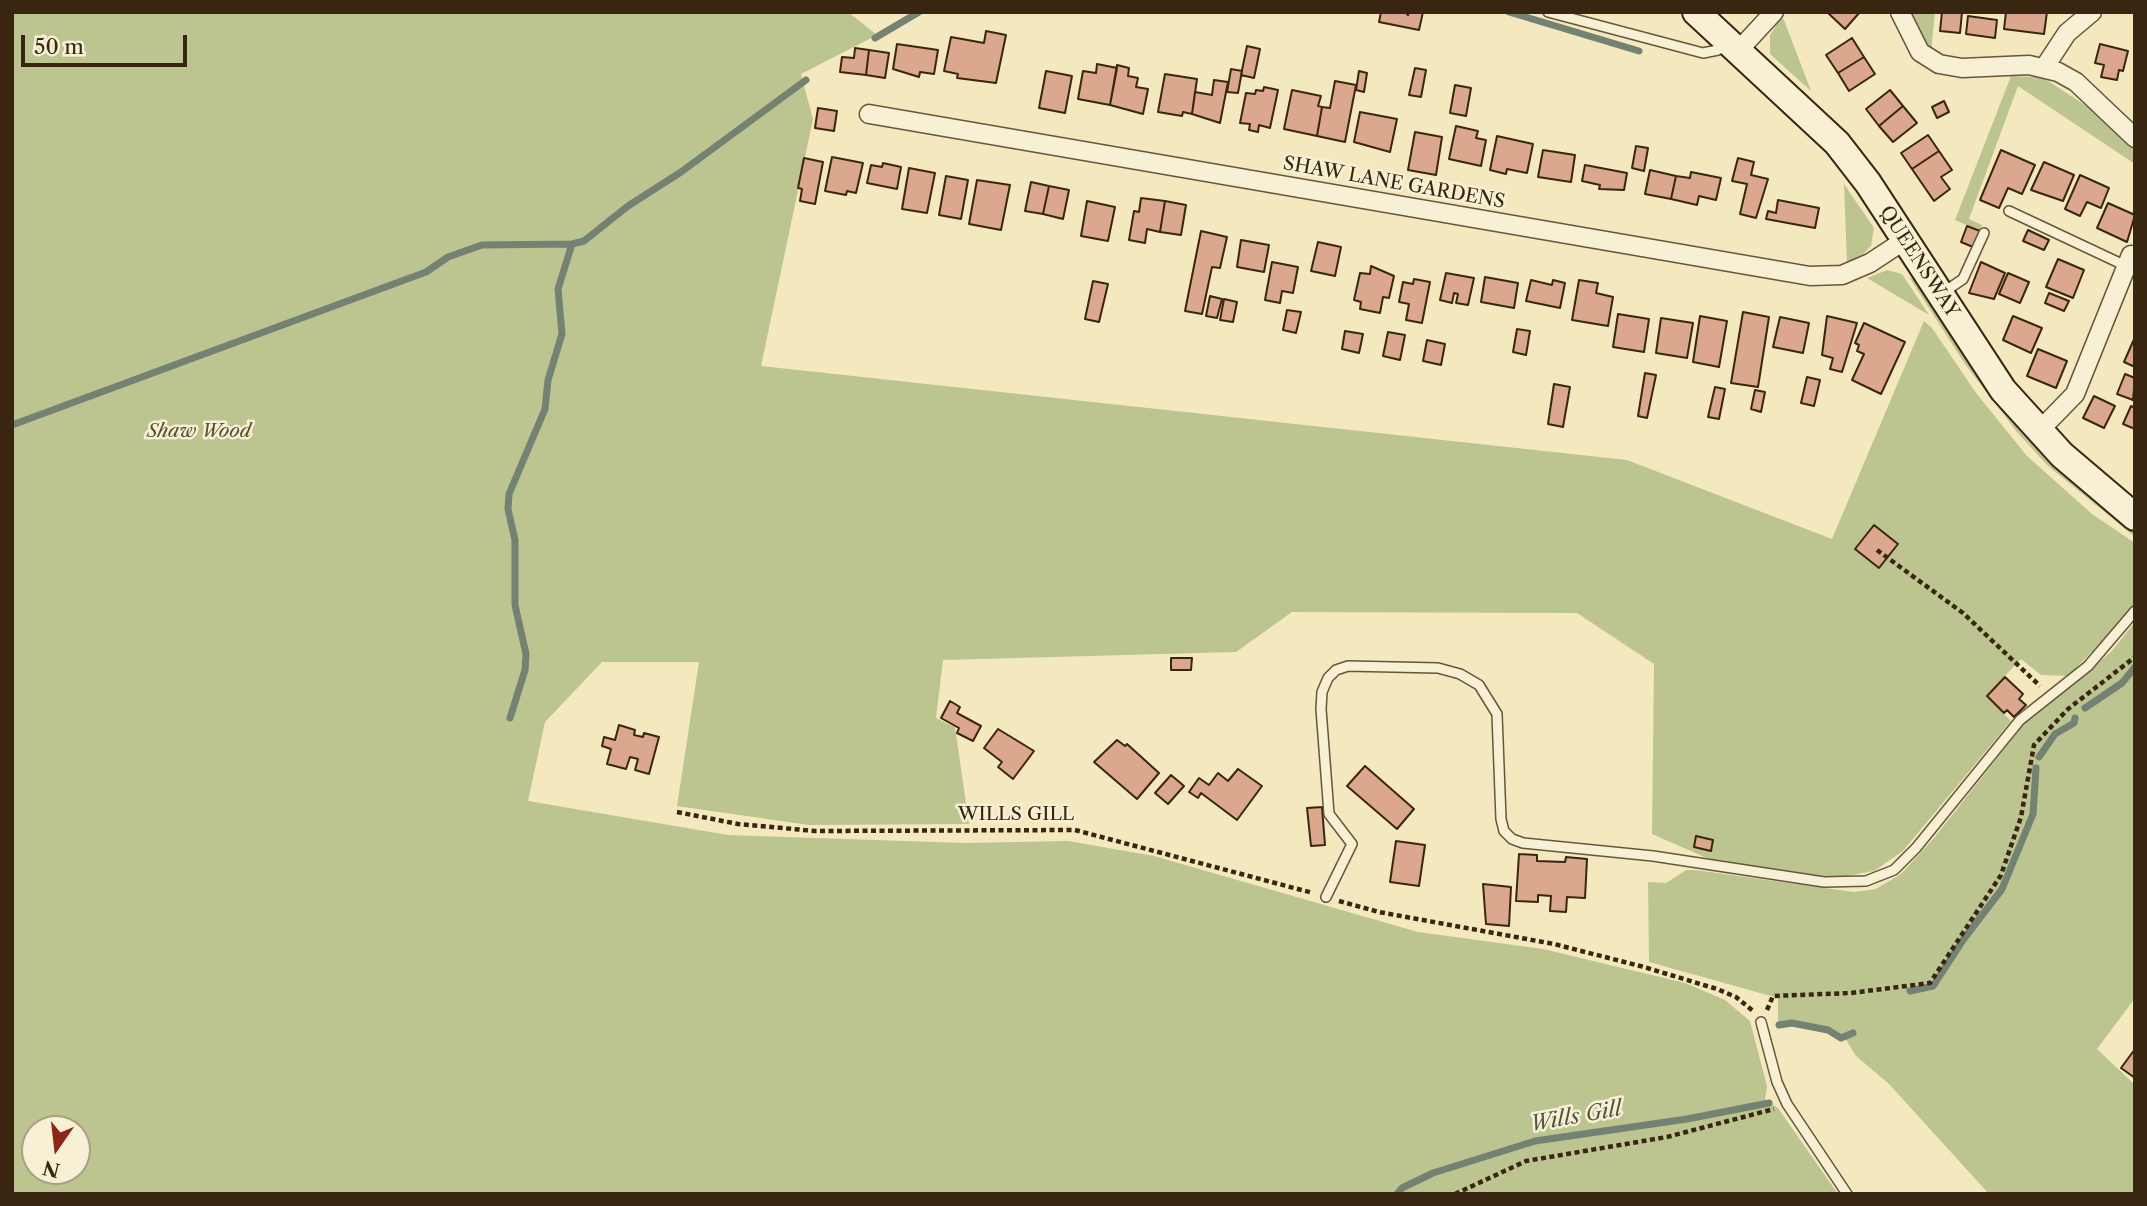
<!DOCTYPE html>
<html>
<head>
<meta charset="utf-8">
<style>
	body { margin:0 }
	#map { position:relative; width:2147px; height:1206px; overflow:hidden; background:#f3e8be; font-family:"Libre Caslon Text",serif }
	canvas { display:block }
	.frame { position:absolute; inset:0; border:14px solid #382610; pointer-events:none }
	.north { position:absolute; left:21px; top:1115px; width:70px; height:70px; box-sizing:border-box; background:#f7f0d5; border:2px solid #ab9f86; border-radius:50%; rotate:194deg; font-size:19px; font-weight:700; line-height:28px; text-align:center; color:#382610 }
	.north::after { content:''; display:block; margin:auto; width:24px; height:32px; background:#8f2418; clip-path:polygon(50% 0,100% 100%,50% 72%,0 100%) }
	.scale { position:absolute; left:21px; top:35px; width:166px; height:32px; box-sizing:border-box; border:4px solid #382610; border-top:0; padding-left:9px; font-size:21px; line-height:24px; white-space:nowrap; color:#382610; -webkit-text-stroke:5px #f7f0d5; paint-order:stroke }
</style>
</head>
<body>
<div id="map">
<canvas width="2147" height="1206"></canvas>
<div class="frame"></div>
<div class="north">N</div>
<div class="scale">50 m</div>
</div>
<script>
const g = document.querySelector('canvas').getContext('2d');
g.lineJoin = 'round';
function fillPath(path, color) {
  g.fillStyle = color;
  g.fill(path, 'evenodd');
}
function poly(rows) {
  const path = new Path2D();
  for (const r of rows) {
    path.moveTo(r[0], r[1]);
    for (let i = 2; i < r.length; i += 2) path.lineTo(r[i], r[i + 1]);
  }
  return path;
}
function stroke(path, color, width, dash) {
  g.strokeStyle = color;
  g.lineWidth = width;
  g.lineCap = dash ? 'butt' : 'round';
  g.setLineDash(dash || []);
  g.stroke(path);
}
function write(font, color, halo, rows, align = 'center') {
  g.font = font + ' "Libre Caslon Text",serif';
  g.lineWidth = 5;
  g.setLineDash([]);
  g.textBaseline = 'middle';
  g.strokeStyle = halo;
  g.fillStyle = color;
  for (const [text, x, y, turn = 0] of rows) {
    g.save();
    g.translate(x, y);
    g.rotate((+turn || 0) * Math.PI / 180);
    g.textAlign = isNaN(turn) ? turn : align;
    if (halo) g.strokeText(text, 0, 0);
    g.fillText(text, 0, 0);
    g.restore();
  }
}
fillPath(poly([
	[12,12,848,12,877,35,801,74,813,119,761,366,1627,460,1832,539,1924,321,1932,328,1976,393,2027,456,2092,514,2135,543,2135,603,2122,621,2068,676,2041,675,2021,659,1986,696,2011,721,1903,851,1874,871,1846,876,1811,876,1709,859,1652,834,1654,664,1577,613,1292,612,1236,652,943,660,936,718,955,727,969,824,809,825,677,806,699,662,602,662,545,722,528,801,728,835,964,843,1068,841,1154,856,1418,932,1543,949,1685,983,1725,1000,1750,1021,1767,1086,1765,1100,1778,1108,1838,1194,12,1194],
	[35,1129,77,1129,77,1171,35,1171],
	[1908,12,1935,12,1931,52,1917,32],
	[1781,18,1784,20,1811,91,1770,54,1770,35],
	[2011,76,2042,77,2091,109,2135,149,2135,164,2018,86,1969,219,1982,225,1980,231,1955,220],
	[1844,184,1874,228,1871,246,1857,260,1847,264],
	[1887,270,1902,274,1929,315,1867,278],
	[1909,277,1916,281,1968,362,2020,430,2050,463,2135,533,2135,537,2047,465,2017,432,1965,364],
	[2135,622,2135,998,2097,1049,2135,1085,2135,1194,1989,1194,1889,1084,1856,1056,1843,1035,1791,1020,1778,1023,1778,998,1649,962,1648,882,1666,883,1686,870,1695,870,1854,892,1876,889,1901,874,1934,838,2024,724,2111,652]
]), '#bcc590');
stroke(poly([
	[1509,12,1639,51],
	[875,38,919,12],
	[12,425,426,272,448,257,482,245,572,244],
	[2085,708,2122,683,2135,667],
	[510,718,525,670,526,654,515,605,515,540,508,509,509,494,545,409,548,380,562,334,558,289,572,244,584,241,628,206,681,172,806,80],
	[2039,757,2055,734,2074,723,2075,718],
	[1910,991,1933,986,1963,940,2002,889,2033,814,2036,768],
	[1779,1025,1792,1023,1828,1030,1841,1038,1853,1033],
	[1397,1194,1402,1188,1433,1173,1535,1141,1687,1119,1769,1103]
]), '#738272', 7);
const building = poly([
	[1381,12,1405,12,1408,15,1409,12,1423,12,1419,30,1379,22,1381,12],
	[1827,12,1860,12,1845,29,1827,12],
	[1942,12,1962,12,1960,33,1940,31,1942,12],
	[2006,12,2047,12,2044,34,2004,29,2006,12],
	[1968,16,1997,20,1995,38,1966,34,1968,16],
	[986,31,1006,35,996,83,957,78,958,74,944,71,951,37,984,43,986,31],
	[1852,38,1864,57,1838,73,1826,55,1852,38],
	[897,44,938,50,934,74,920,72,919,77,893,69,897,44],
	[2100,44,2128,51,2123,71,2119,70,2117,80,2101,77,2104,65,2095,63,2100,44],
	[1247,46,1260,49,1254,78,1241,75,1247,46],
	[855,48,869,50,866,75,840,72,842,57,854,58,855,48],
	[869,50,889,53,885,78,866,75,869,50],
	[1864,57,1875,74,1849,91,1838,73,1864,57],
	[1097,64,1117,68,1110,105,1078,99,1083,71,1096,73,1097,64],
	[1117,65,1129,68,1128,76,1138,78,1136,87,1148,89,1143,114,1110,105,1117,65],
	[1415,68,1426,70,1421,97,1409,95,1415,68],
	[1231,69,1242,71,1238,93,1227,92,1231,69],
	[1046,71,1072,76,1065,113,1039,108,1046,71],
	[1359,71,1367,73,1364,92,1356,90,1359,71],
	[1165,74,1197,79,1192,114,1183,112,1182,116,1158,112,1165,74],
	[1214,80,1228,82,1220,123,1192,114,1195,92,1212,95,1214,80],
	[1335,81,1356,85,1345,142,1317,136,1322,107,1330,108,1335,81],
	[1455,85,1471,88,1466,116,1450,113,1455,85],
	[1264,87,1278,90,1270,128,1259,125,1258,132,1249,130,1250,124,1240,123,1246,93,1255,94,1256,90,1263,91,1264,87],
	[1292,90,1321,96,1318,106,1322,107,1317,136,1284,129,1292,90],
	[1890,90,1903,106,1879,126,1866,109,1890,90],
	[1944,101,1949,112,1937,118,1932,107,1944,101],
	[1903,106,1917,123,1893,142,1879,126,1903,106],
	[818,108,837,111,834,131,815,128,818,108],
	[1360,112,1397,119,1390,152,1354,142,1360,112],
	[1456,126,1478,131,1476,138,1486,140,1481,166,1449,159,1456,126],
	[1415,132,1442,137,1436,175,1408,170,1415,132],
	[1928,135,1939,151,1912,169,1901,153,1928,135],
	[1497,136,1533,144,1527,173,1507,169,1506,174,1490,170,1497,136],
	[1636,146,1648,148,1644,171,1632,168,1636,146],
	[1543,150,1575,155,1571,182,1538,177,1543,150],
	[2001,150,2035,165,2022,194,2008,188,1999,208,1980,200,2001,150],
	[1939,151,1952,170,1941,177,1950,189,1934,201,1912,169,1939,151],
	[832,157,863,163,856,193,847,191,846,195,825,191,832,157],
	[804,158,823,162,815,204,800,201,802,189,798,188,804,158],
	[1738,158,1754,162,1751,175,1768,179,1756,218,1740,214,1747,184,1732,181,1738,158],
	[2044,162,2074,175,2063,201,2031,190,2044,162],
	[883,163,901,167,897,189,867,183,871,165,882,167,883,163],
	[1585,165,1627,173,1624,190,1599,189,1600,185,1582,181,1585,165],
	[909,168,935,173,927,213,902,209,909,168],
	[1650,170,1676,176,1671,199,1645,194,1650,170],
	[1691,172,1721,178,1716,200,1699,196,1697,205,1671,199,1676,176,1690,178,1691,172],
	[2080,175,2109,188,2101,208,2087,202,2080,216,2065,209,2080,175],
	[946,176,968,180,961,219,939,215,946,176],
	[977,180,1010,185,1001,230,969,224,977,180],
	[1031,182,1049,186,1043,214,1025,211,1031,182],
	[1049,186,1069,190,1063,219,1043,214,1049,186],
	[1141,198,1165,201,1160,232,1147,229,1145,243,1129,240,1134,211,1139,212,1141,198],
	[1778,200,1819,208,1815,228,1766,219,1768,211,1776,213,1778,200],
	[1087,201,1115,207,1108,241,1081,236,1087,201],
	[1165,201,1186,205,1181,235,1160,232,1165,201],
	[2108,203,2135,215,2127,242,2097,228,2108,203],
	[1967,226,1980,231,1973,247,1961,242,1967,226],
	[2028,230,2049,240,2044,250,2023,241,2028,230],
	[1201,231,1227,237,1220,268,1212,267,1202,314,1185,311,1201,231],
	[1241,240,1269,245,1264,272,1237,267,1241,240],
	[1318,242,1341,247,1335,276,1311,271,1318,242],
	[2058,259,2084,270,2073,298,2046,287,2058,259],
	[1272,262,1298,267,1293,293,1282,291,1280,303,1265,300,1272,262],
	[1981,262,2005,273,1994,299,1969,293,1981,262],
	[1371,266,1394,276,1389,298,1383,297,1380,313,1360,309,1361,302,1354,300,1360,273,1370,274,1371,266],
	[1446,273,1474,278,1468,305,1456,303,1458,294,1454,293,1452,303,1440,300,1446,273],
	[2008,273,2029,282,2020,303,1999,294,2008,273],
	[1485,277,1518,283,1514,308,1481,302,1485,277],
	[1414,279,1430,282,1422,323,1406,320,1409,304,1399,302,1403,282,1413,284,1414,279],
	[1531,280,1552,285,1553,280,1565,283,1560,308,1526,301,1531,280],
	[1579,280,1598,283,1596,293,1613,297,1608,326,1572,320,1579,280],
	[1093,281,1108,284,1099,322,1085,319,1093,281],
	[2049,293,2069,301,2064,311,2045,303,2049,293],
	[1210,296,1222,299,1217,318,1206,316,1210,296],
	[1224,299,1237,302,1233,322,1220,320,1224,299],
	[1287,310,1301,312,1296,333,1283,330,1287,310],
	[1743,312,1769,317,1758,387,1731,383,1743,312],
	[1618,314,1649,319,1644,352,1613,347,1618,314],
	[1700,316,1727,321,1719,367,1693,362,1700,316],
	[1827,316,1857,323,1842,372,1830,369,1833,358,1822,355,1827,316],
	[2013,316,2042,328,2031,353,2003,340,2013,316],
	[1780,317,1809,323,1803,353,1773,347,1780,317],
	[1661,318,1693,323,1687,358,1656,353,1661,318],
	[1864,323,1905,342,1881,394,1852,380,1864,354,1857,351,1859,345,1855,343,1864,323],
	[1517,329,1530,331,1526,355,1513,352,1517,329],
	[1345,331,1363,334,1359,353,1342,349,1345,331],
	[1388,332,1405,335,1400,360,1383,356,1388,332],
	[2135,337,2135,367,2124,362,2135,337],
	[1427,340,1445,344,1441,365,1423,361,1427,340],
	[2038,349,2067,361,2056,388,2027,376,2038,349],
	[1645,373,1656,375,1647,418,1638,416,1645,373],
	[2125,374,2135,378,2133,400,2117,394,2125,374],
	[1807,377,1820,380,1814,406,1801,403,1807,377],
	[1554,384,1570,387,1563,427,1548,424,1554,384],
	[1715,387,1725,389,1719,419,1708,417,1715,387],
	[1755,390,1765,392,1761,412,1751,409,1755,390],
	[2094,396,2115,406,2104,428,2083,418,2094,396],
	[2131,406,2135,408,2135,429,2123,424,2131,406],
	[1874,525,1898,544,1879,568,1855,549,1874,525],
	[1171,658,1192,658,1191,670,1171,670,1171,658],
	[2005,677,2023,694,2019,699,2026,705,2014,717,2007,710,2004,713,1987,696,2005,677],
	[950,701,960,707,957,713,981,726,973,741,957,733,959,728,941,718,950,701],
	[619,725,635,730,634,735,643,737,644,733,659,737,649,774,635,770,638,759,630,757,626,769,607,764,611,749,602,746,604,737,615,740,619,725],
	[998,729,1034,751,1013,779,998,767,1002,762,984,748,998,729],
	[1117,740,1125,746,1127,744,1159,773,1137,799,1094,762,1117,740],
	[1365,766,1414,809,1397,829,1347,786,1365,766],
	[1238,769,1262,786,1237,820,1201,793,1198,798,1189,792,1199,778,1209,785,1218,773,1228,781,1238,769],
	[1171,775,1184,786,1168,804,1155,793,1171,775],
	[1322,807,1325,845,1311,846,1307,808,1322,807],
	[1696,836,1713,840,1711,851,1694,847,1696,836],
	[1396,841,1425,845,1419,886,1390,882,1396,841],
	[1519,854,1537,855,1537,861,1565,862,1566,857,1587,859,1585,898,1567,897,1566,912,1550,911,1551,896,1538,895,1538,902,1516,901,1519,854],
	[1483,884,1511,887,1509,926,1486,924,1483,884],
	[2135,1049,2135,1078,2121,1068,2135,1049]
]);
fillPath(building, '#dba78d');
stroke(building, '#382610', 2);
const lane = poly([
	[1548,12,1703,53,1718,50,1727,43],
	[2009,211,2126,266],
	[1944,292,1963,279,1984,233],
	[1326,897,1352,844,1329,814,1321,709,1322,692,1328,678,1336,670,1348,666,1438,668,1460,674,1479,685,1497,714,1501,819,1504,831,1512,839,1523,843,1653,856,1824,882,1866,881,1894,870,1916,848,2020,720,2088,666,2135,611],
	[1761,1022,1777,1082,1787,1104,1847,1194]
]);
const street = poly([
	[1900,12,1920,52,1939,64,1962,68,2029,65,2058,72,2076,82,2135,138],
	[1738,51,1774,12],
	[2044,68,2067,33,2092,12],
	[869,114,1810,276,1842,275,1870,263,1905,240],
	[2038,432,2075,394,2131,255]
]);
const secondary = poly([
	[1696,12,1837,143,1868,183,2003,390,2062,455,2135,517]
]);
stroke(lane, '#67563c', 12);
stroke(street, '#67563c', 21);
stroke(secondary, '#382610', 30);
stroke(poly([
	[1877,550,1963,613,2040,686],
	[677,812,738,824,815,831,1075,830,1313,893],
	[1339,901,1379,912,1554,944,1644,967,1717,989,1736,997,1753,1011],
	[1767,1010,1773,996,1851,993,1930,983,2001,875,2021,817,2034,745,2068,709,2135,657],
	[1455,1194,1526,1161,1667,1137,1774,1109]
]), '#382610', 4.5, [5, 3.5]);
stroke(lane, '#f7f0d5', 9);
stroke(street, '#f7f0d5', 18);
stroke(secondary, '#f7f0d5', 26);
write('19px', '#382610', '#f7f0d5', [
	["SHAW LANE GARDENS",1394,183,10],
	["QUEENSWAY",1919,262,57],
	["WILLS GILL",1016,815]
]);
write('italic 19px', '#594e30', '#f7f0d5', [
	["Shaw Wood",199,432]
]);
write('italic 21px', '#565441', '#f7f0d5', [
	["Wills Gill",1576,1117,-10]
]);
</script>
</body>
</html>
